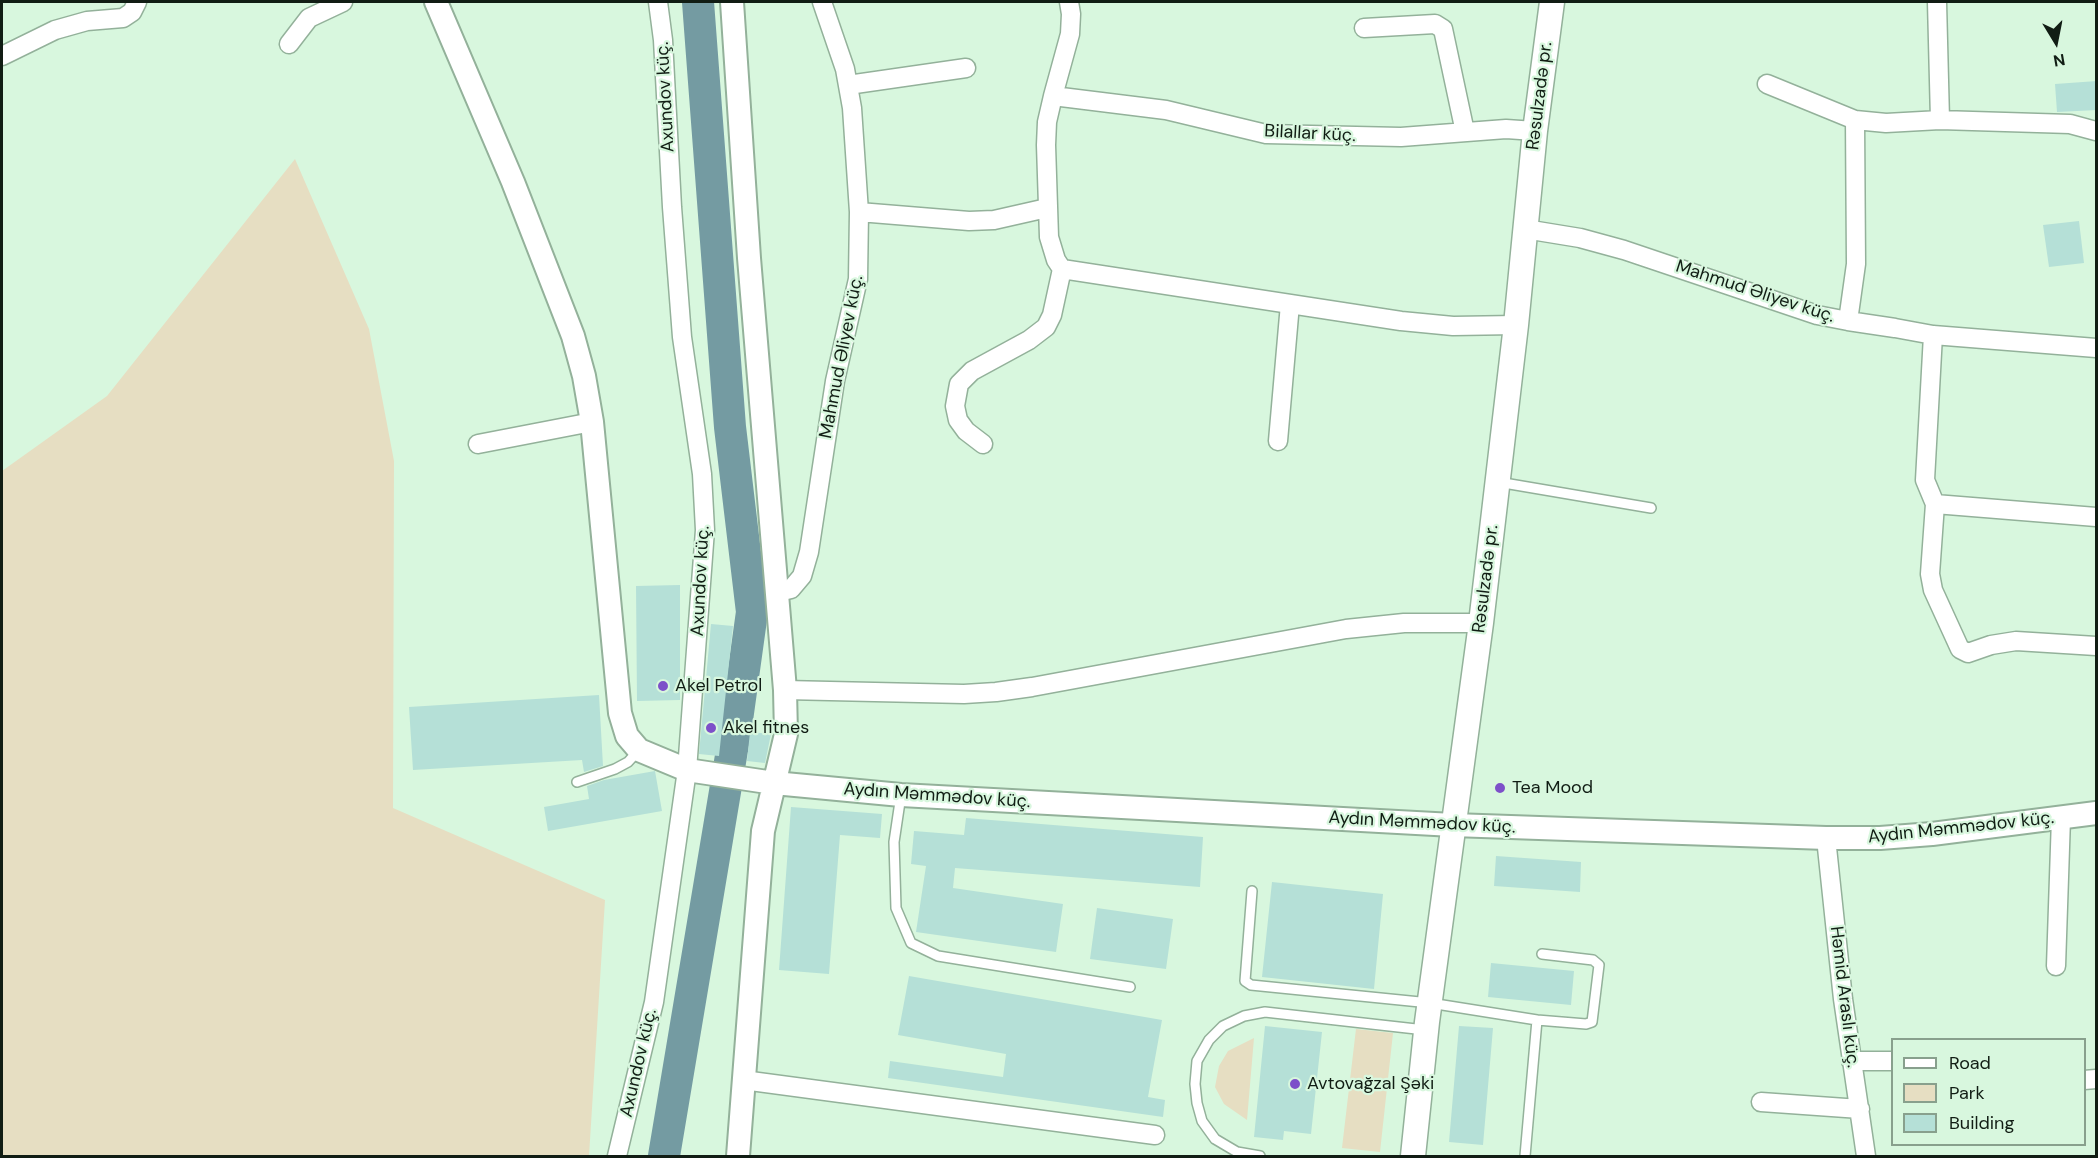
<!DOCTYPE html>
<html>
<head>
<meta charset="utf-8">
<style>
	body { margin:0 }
	#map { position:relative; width:2098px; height:1158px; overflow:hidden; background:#d8f7de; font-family:"DM Sans",sans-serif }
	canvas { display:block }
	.frame { position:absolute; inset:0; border:3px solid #111d14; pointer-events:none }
	.legend { position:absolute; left:1891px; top:1038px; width:195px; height:108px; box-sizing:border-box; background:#d8f7de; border:2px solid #88a08d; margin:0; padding:8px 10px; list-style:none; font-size:18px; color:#111d14 }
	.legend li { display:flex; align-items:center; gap:12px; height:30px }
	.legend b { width:30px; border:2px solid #88a08d }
	.north { position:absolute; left:2026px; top:12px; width:60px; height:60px; -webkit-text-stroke:4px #d8f7de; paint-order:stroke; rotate:170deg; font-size:16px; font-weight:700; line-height:24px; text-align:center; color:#111d14 }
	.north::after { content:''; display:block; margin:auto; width:21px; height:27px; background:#111d14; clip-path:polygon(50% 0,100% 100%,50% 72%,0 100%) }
</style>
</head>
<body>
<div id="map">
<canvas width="2098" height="1158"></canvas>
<div class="frame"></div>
<ul class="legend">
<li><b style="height:8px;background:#fff"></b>Road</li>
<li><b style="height:16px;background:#e6dec2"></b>Park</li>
<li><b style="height:16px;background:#b5e0d7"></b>Building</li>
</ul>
<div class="north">N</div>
</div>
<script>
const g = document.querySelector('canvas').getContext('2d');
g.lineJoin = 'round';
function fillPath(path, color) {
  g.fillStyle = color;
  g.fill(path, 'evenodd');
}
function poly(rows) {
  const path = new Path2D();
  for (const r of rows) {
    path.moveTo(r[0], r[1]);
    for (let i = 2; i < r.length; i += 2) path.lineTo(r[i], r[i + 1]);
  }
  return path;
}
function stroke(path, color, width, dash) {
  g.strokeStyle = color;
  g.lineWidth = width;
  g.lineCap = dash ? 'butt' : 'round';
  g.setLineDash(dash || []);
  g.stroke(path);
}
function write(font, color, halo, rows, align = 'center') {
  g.font = font + ' "DM Sans",sans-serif';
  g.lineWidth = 4.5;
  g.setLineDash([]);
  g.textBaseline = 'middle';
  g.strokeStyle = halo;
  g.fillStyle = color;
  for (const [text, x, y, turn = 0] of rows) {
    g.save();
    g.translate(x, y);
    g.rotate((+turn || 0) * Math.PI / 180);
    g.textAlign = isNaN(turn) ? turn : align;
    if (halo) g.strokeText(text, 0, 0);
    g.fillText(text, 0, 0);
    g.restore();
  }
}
fillPath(poly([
	[295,159,369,329,394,461,393,808,605,900,589,1156,2,1156,2,471,107,396],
	[1356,1029,1393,1033,1380,1152,1342,1148],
	[1254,1038,1247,1120,1224,1104,1215,1087,1219,1066,1228,1051]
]), '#e6dec2');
stroke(poly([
	[664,1156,737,720,752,612,730,427,698,2]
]), '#749ba2', 32);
fillPath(poly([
	[2097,81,2097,110,2057,112,2055,84],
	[2079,221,2084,263,2049,267,2043,225],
	[680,585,680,700,637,701,636,586],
	[711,624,733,626,719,756,699,754],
	[599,695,603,766,584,772,582,760,413,770,409,707],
	[750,732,771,734,765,763,747,761],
	[655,771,662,811,548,831,544,807,589,799,587,786,604,780],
	[791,807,882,814,880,838,840,835,829,974,779,970],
	[966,818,1203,837,1200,887,955,868,953,888,1063,904,1056,952,916,932,926,866,911,864,914,831,964,835],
	[1496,856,1581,862,1580,892,1494,886],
	[1272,882,1383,894,1374,989,1262,977],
	[1097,908,1173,919,1166,969,1090,959],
	[1491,963,1574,971,1571,1005,1488,997],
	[909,976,1162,1020,1148,1097,1165,1100,1163,1117,888,1078,890,1061,1003,1077,1006,1054,898,1035],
	[1265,1026,1322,1032,1311,1134,1284,1131,1283,1140,1254,1137],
	[1459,1026,1493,1028,1483,1145,1449,1142]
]), '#b5e0d7');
const service = poly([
	[1498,482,1651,508],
	[577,782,615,769,628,762,639,750],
	[901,795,894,842,896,908,911,943,938,956,1130,987],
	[1252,891,1245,981,1251,985,1430,1003,1537,1020,1525,1156],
	[1537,1020,1586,1024,1592,1022,1599,965,1593,960,1542,954],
	[1260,1156,1237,1152,1215,1139,1202,1121,1197,1103,1195,1084,1197,1061,1209,1040,1223,1026,1244,1016,1265,1012,1425,1030]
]);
const minor = poly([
	[1937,2,1940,120],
	[1364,28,1435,24,1443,29,1465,132],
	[289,44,309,18,343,2],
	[2,56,55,30,87,21,123,18,132,12,137,2],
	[1767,84,1855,120],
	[848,85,966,68],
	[1053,96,1166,110,1266,134,1401,137,1506,129,1535,131],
	[859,212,969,221,994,220,1047,208],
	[1525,229,1580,238,1624,250,1817,315,1848,321,1895,328,1933,335,2096,348],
	[1062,269,1401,321,1453,326,1516,325],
	[1062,269,1056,260,1049,237,1046,145,1047,122,1053,96,1070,34,1071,14,1069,2],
	[1848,321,1856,264,1855,120,1886,123,1940,120,2070,124,2096,131],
	[1933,335,1925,480,1935,504,2096,517],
	[1278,441,1290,304],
	[478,444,592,422],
	[983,444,966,431,958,420,955,406,959,384,972,371,1029,340,1046,327,1052,315,1062,269],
	[1935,504,1930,574,1933,590,1960,649,1968,653,1991,645,2016,641,2096,646],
	[778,592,791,589,802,576,809,552,835,381,858,279,859,212,852,108,845,69,822,2],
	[785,690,964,694,996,692,1032,687,1346,629,1404,623,1481,623],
	[1826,838,1843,999,1866,1156],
	[2056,966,2061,818],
	[1851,1061,1892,1061],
	[743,1080,1155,1135],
	[2084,1080,2096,1079],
	[1761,1102,1860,1109],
	[617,1156,654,1002,687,770,705,530,702,474,682,337,672,207,663,40,658,2]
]);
const tertiary = poly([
	[436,2,513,182,573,336,584,376,592,422,620,713,627,736,639,750,687,770,774,783,901,795,1453,825,1826,838,1880,838,1932,834,2096,813],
	[732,2,749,258,785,690,786,734,763,831,738,1156]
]);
const secondary = poly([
	[1413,1156,1427,1022,1481,623,1516,325,1535,131,1552,2]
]);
stroke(service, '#93b19a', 12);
stroke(minor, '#93b19a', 21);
stroke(tertiary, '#93b19a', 26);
stroke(secondary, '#93b19a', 27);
stroke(service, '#fff', 9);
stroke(minor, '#fff', 18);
stroke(tertiary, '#fff', 22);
stroke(secondary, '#fff', 24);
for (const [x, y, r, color] of [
	[663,686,6,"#7d50c9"],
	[711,728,6,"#7d50c9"],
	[1500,788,6,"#7d50c9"],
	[1295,1084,6,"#7d50c9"]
]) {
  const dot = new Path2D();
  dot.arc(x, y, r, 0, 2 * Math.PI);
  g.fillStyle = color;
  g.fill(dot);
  stroke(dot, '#d8f7de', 2);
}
write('18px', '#111d14', '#d8f7de', [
	["Rəsulzadə pr.",1540,96,-83],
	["Axundov küç.",666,97,-93],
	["Bilallar küç.",1310,134,3],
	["Mahmud Əliyev küç.",1755,292,18],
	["Mahmud Əliyev küç.",842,357,-79],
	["Rəsulzadə pr.",1486,579,-83],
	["Axundov küç.",701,581,-87],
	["Aydın Məmmədov küç.",937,796,4],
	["Aydın Məmmədov küç.",1422,823,3],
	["Aydın Məmmədov küç.",1961,828,-6],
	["Həmid Araslı küç.",1844,997,83],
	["Axundov küç.",639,1063,-77]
]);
write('18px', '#111d14', '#d8f7de', [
	["Akel Petrol",675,686],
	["Akel fitnes",723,728],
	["Tea Mood",1512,788],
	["Avtovağzal Şəki",1307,1084]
], 'left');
</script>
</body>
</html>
